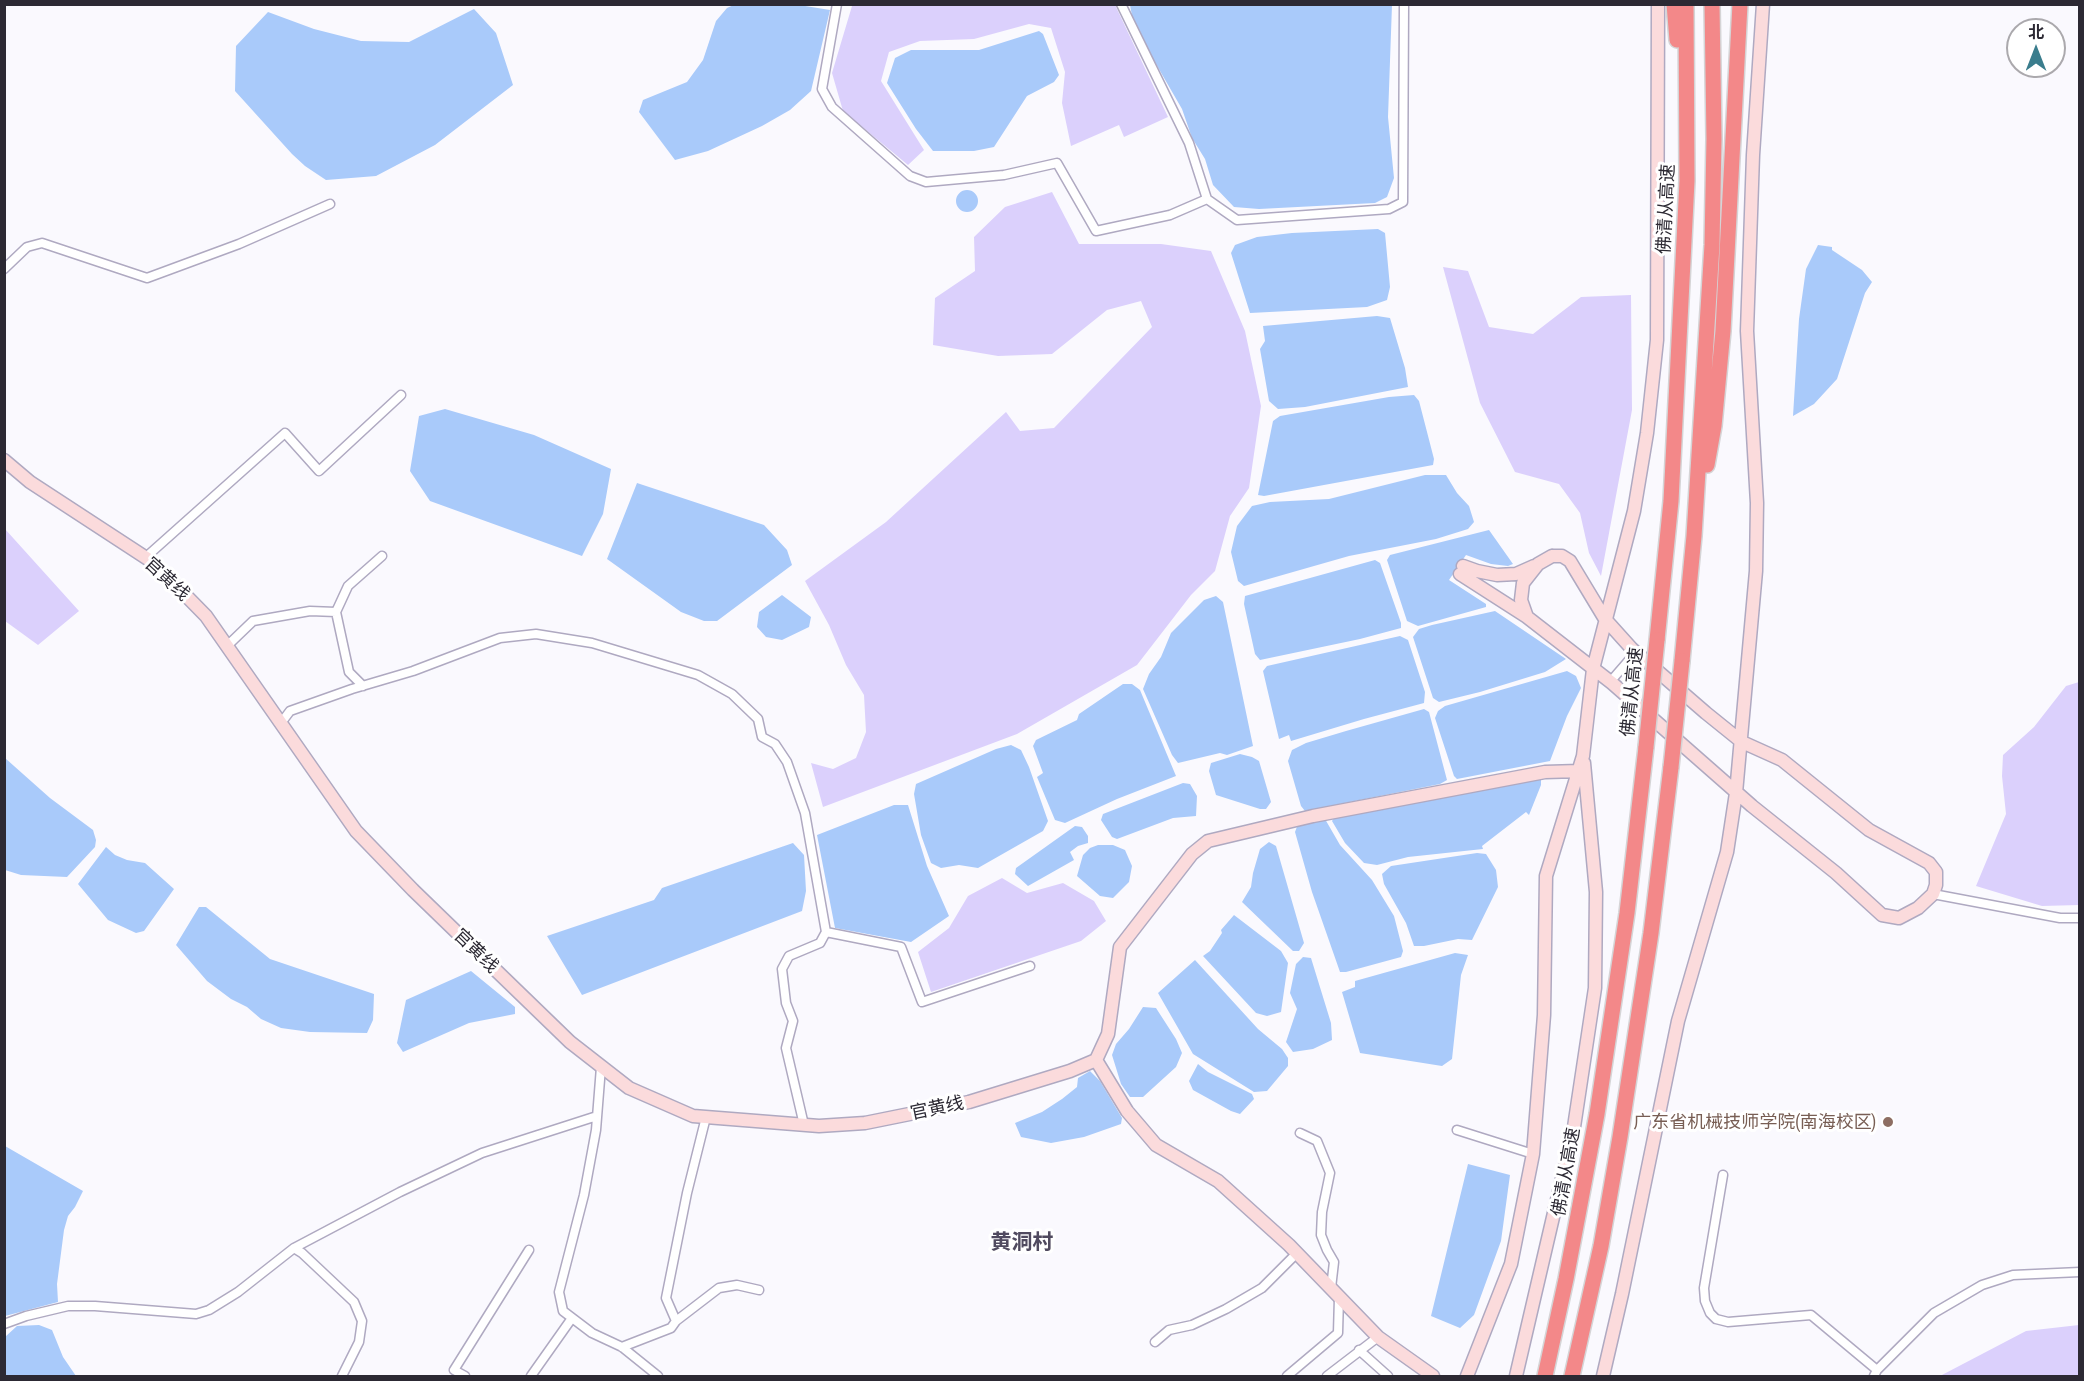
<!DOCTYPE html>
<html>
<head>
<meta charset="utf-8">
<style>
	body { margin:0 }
	#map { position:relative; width:2084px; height:1381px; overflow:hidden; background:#faf9fe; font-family:"Asap Condensed","Noto Sans SC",sans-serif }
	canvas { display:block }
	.frame { position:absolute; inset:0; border:6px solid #2c2933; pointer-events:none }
	.north { position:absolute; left:2006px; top:18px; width:60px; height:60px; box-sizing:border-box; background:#fff; border:2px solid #aba9ad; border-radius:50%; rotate:0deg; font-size:16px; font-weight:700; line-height:24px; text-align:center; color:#2c2933 }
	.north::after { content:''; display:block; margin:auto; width:21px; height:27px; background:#3a7d8d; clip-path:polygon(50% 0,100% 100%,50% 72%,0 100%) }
</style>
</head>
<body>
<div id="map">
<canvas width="2084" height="1381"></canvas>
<div class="frame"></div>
<div class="north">北</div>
</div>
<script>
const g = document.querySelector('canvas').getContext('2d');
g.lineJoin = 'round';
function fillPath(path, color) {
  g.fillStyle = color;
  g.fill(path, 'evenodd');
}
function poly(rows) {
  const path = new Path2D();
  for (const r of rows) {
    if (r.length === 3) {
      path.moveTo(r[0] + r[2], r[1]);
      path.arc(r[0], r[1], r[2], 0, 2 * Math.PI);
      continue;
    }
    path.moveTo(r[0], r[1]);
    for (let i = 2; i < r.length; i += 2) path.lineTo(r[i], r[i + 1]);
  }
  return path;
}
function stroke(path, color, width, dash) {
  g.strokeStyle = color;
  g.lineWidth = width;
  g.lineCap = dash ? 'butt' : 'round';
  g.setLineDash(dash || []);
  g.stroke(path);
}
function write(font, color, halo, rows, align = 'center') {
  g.font = font + ' "Asap Condensed","Noto Sans SC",sans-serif';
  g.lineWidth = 6;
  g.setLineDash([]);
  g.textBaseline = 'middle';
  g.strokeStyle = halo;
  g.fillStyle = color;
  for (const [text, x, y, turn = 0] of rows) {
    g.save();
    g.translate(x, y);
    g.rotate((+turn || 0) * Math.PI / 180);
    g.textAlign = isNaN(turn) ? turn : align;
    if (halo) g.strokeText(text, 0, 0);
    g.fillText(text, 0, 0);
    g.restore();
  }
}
fillPath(poly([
	[849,5,1118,5,1116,7,1168,117,1124,137,1119,125,1071,146,1062,103,1065,72,1051,28,1029,24,974,39,920,41,889,52,881,81,924,150,908,165,843,111,832,73,852,6],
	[1052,192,1079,244,1161,244,1211,251,1245,331,1261,406,1249,488,1230,516,1215,571,1191,595,1137,665,1017,734,823,807,811,763,833,769,856,758,866,732,864,695,846,665,829,625,805,581,886,522,1006,412,1020,431,1054,428,1152,327,1141,301,1107,310,1052,354,998,356,933,345,935,298,975,271,974,237,1005,207],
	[1443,267,1468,271,1489,327,1533,334,1581,297,1631,295,1632,410,1601,576,1589,553,1580,513,1559,484,1515,472,1480,403],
	[5,529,79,611,38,645,5,621],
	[2079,682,2079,905,2042,906,1976,886,2006,814,2002,776,2003,755,2034,727,2066,686],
	[1002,878,1027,893,1063,883,1094,901,1106,921,1081,941,931,992,918,952,949,928,968,896],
	[2079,1325,2079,1376,1940,1376,2026,1331]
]), '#dbd0fc');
fillPath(poly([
	[736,4,799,5,830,10,811,91,790,110,762,126,708,151,675,160,639,112,643,100,687,82,703,60,716,21,727,8],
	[1130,5,1392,5,1388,117,1394,178,1387,197,1375,203,1259,209,1234,207,1213,185,1205,159,1192,138,1182,109,1134,26],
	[474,9,496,33,513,85,435,145,376,176,326,180,305,166,292,154,235,91,236,46,268,12,314,29,361,41,409,42],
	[1039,31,1043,34,1059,75,1054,82,1027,96,994,147,974,151,933,151,916,129,887,83,895,58,911,50,979,50],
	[967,201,11],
	[1378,229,1385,233,1390,287,1387,300,1367,307,1250,313,1231,253,1235,245,1257,237,1292,233],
	[1818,245,1832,247,1832,250,1862,270,1872,282,1865,293,1837,379,1814,404,1793,416,1799,319,1806,269],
	[1377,316,1390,318,1405,368,1408,387,1305,407,1278,409,1269,401,1260,349,1265,341,1263,326],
	[1414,395,1419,401,1434,459,1433,465,1264,496,1258,495,1273,421,1280,416,1389,397],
	[445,409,534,435,611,469,603,514,582,556,430,501,410,471,419,416],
	[1425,475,1446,475,1457,493,1469,506,1474,522,1468,529,1436,539,1349,556,1244,586,1238,581,1231,552,1237,526,1252,506,1270,502,1329,499],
	[637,483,764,525,787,550,792,565,717,621,704,621,681,612,607,559],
	[1489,530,1513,564,1508,566,1491,564,1466,555,1449,580,1486,604,1486,607,1418,626,1407,621,1387,560,1390,555],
	[1375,560,1380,563,1401,623,1401,628,1360,639,1260,660,1255,654,1244,604,1245,596],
	[782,595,811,617,809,627,782,640,766,637,757,627,759,612],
	[1216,596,1223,602,1253,746,1227,755,1220,753,1178,763,1172,755,1143,689,1149,674,1161,657,1171,633,1204,600],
	[1495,611,1566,659,1545,672,1480,692,1439,702,1433,698,1413,637,1419,629,1432,625],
	[1400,636,1408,640,1425,692,1424,703,1364,719,1291,741,1289,735,1279,739,1263,671,1267,666],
	[1567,671,1576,676,1581,688,1567,716,1550,761,1457,779,1454,776,1435,718,1438,711,1445,706],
	[1123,684,1132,684,1140,690,1176,776,1117,799,1065,823,1055,820,1037,777,1043,773,1033,746,1036,740,1077,720,1079,714],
	[1424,709,1429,712,1447,780,1440,784,1305,811,1301,806,1288,761,1292,750,1306,743,1346,731],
	[1011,745,1021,750,1029,767,1048,821,1043,831,978,868,959,865,941,868,931,863,921,835,914,794,916,784,996,749],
	[1240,754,1252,757,1259,761,1271,802,1266,809,1260,809,1216,795,1209,771,1211,763],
	[5,758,50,798,93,830,96,840,95,847,67,877,21,875,5,870],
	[1541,777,1541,785,1529,815,1526,812,1482,846,1483,849,1408,857,1377,865,1364,863,1345,843,1332,821,1336,815],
	[1183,783,1190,784,1197,796,1196,816,1173,818,1117,839,1112,837,1101,820,1103,814],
	[894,805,908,805,927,866,949,916,911,942,835,928,817,835],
	[1325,819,1340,845,1372,880,1394,916,1403,951,1401,957,1346,972,1340,972,1312,892,1295,832,1298,824],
	[1075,826,1082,827,1088,836,1088,843,1078,846,1070,852,1074,860,1028,886,1015,874,1016,868],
	[1269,842,1276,846,1304,943,1299,951,1293,951,1242,902,1251,887,1253,873,1260,849],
	[793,843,804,855,806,891,802,911,582,995,547,936,654,900,662,888],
	[1098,845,1113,845,1125,850,1132,866,1129,882,1113,898,1100,896,1077,876,1083,855,1090,848],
	[106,847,115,855,127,860,145,863,174,889,144,931,136,933,108,920,78,884],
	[1477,853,1486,854,1496,870,1498,887,1472,940,1458,939,1424,946,1414,946,1406,923,1384,884,1382,874,1391,866],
	[199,907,206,907,270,959,374,994,373,1020,367,1033,310,1032,281,1028,261,1019,247,1007,231,999,207,981,176,945],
	[1234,915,1281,951,1288,963,1281,1012,1267,1016,1256,1013,1203,956,1210,951,1222,933,1221,930],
	[1455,953,1468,955,1461,975,1452,1059,1442,1066,1360,1053,1342,992,1355,987,1355,981],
	[1303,957,1311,958,1331,1023,1332,1040,1313,1049,1293,1052,1286,1042,1297,1009,1290,993,1296,964],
	[1195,960,1258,1029,1282,1049,1288,1058,1288,1066,1267,1091,1254,1092,1193,1054,1158,993],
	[471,971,515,1007,515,1014,469,1023,403,1052,397,1043,406,1000],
	[1143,1007,1156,1008,1176,1039,1182,1053,1176,1067,1143,1097,1130,1097,1121,1084,1112,1055,1116,1044,1129,1029],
	[1198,1064,1208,1072,1252,1094,1254,1099,1240,1114,1231,1111,1193,1090,1189,1081],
	[1090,1071,1100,1081,1122,1118,1121,1124,1084,1137,1051,1143,1021,1137,1015,1123,1042,1112,1062,1099,1077,1087,1078,1078],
	[5,1146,83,1191,75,1207,68,1216,64,1230,57,1284,58,1302,5,1316],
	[1468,1164,1510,1175,1501,1241,1474,1315,1460,1328,1431,1316],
	[39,1325,52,1330,63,1357,76,1376,5,1376,5,1337,17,1326]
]), '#a9cafa');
const street = poly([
	[837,4,822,89,832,107,910,176,926,182,1004,175,1057,163,1096,231,1170,215,1207,199,1237,220,1389,209,1403,202,1404,4],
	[1121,4,1189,143,1207,199],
	[4,269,27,247,42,243,147,278,239,244,330,204],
	[146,557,285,433,319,471,401,395],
	[336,612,348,586,382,556],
	[227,646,253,621,310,611,336,612,349,672,363,686],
	[1610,682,1636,652],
	[281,723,290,711,352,689,413,671,500,638,536,634,592,643,698,675,732,694,758,719,762,737,775,744,787,762,805,813,826,932,820,943,789,956,782,969,786,1003,793,1021,786,1048,804,1125],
	[1933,894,2060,918,2080,918],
	[826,932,901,947,922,1002,1030,966],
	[601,1067,596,1130,584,1195,559,1292,563,1311,592,1333,622,1347,658,1376],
	[1457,1130,1533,1154],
	[1300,1133,1317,1141,1330,1173,1322,1212,1321,1235,1327,1250,1334,1262,1331,1288],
	[1723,1175,1704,1288,1705,1301,1710,1313,1716,1319,1728,1322,1811,1315,1877,1370],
	[676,1321,719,1288,737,1285,759,1290],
	[4,1324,26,1316,68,1306,95,1306,196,1314,209,1310,238,1292,294,1248],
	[1155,1342,1169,1330,1192,1325,1226,1309,1262,1288,1297,1253],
	[622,1347,671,1328,676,1321,666,1298,687,1193,706,1117],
	[1359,1350,1388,1376],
	[342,1376,359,1342,362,1321,354,1302,302,1253,294,1248,400,1192,482,1153,597,1116],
	[465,1376,454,1370,529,1250],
	[531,1376,572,1318],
	[1287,1376,1338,1333,1339,1297],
	[1327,1376,1378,1337],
	[1874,1376,1877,1370,1934,1313,1982,1285,2013,1275,2080,1272]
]);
const secondary = poly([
	[4,460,30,482,154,563,206,616,356,831,413,890,570,1042,629,1088,693,1116,819,1126,865,1123,969,1102,1070,1071,1096,1060],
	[1552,556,1562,556,1570,561,1605,619,1632,649,1706,713,1742,742,1782,760,1869,830,1929,863,1936,872,1936,885,1933,894,1918,908,1899,918,1882,915,1836,873,1752,806,1612,683,1527,617,1521,600,1523,583,1538,564,1552,556],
	[1463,566,1477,571,1497,575,1516,574,1534,566],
	[1460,574,1527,617],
	[1096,1060,1108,1034,1120,947,1192,854,1208,841,1313,816,1545,772,1579,771],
	[1096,1060,1127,1111,1156,1145,1218,1181,1289,1245,1378,1337,1433,1376],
	[1467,1376,1511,1264,1533,1154,1544,1015,1546,876,1583,756,1593,669,1634,511,1647,433,1657,340,1658,4],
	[1516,1376,1574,1127,1595,988,1596,892,1584,763],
	[1603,1376,1622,1294,1678,1021,1727,852,1736,793,1756,571,1757,503,1747,331,1753,155,1763,4]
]);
const highway = poly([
	[1674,4,1677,40],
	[1707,465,1714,426,1723,331,1740,4],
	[1657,640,1671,501,1687,181,1686,4],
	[1682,661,1694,536,1712,245,1714,139,1712,4],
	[1545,1376,1566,1279,1597,1114,1627,913,1646,747],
	[1572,1376,1601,1246,1620,1137,1651,933,1671,767]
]);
stroke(street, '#afa9c1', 11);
stroke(secondary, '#afa9c1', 15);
stroke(highway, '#d5d4d6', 18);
stroke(street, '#fff', 8);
stroke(secondary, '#fbdbdc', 12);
stroke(highway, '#f38889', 15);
const highwayBridge = poly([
	[1646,747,1657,640],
	[1671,767,1682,661]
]);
stroke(highwayBridge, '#d5d4d6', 18, []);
stroke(highwayBridge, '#f38889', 15);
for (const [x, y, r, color] of [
	[1888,1122,6,"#8d6e63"]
]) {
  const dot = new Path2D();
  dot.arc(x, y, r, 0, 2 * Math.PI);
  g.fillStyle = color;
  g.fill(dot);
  stroke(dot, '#fff', 2);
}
write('18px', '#2c2933', '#fff', [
	["佛清从高速",1666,209,-87],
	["官黄线",167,579,43],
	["佛清从高速",1632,692,-84],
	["官黄线",476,951,44],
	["官黄线",937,1108,-12],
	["佛清从高速",1566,1172,-80]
]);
write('18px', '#785e54', '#fff', [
	["广东省机械技师学院(南海校区)",1876,1122]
], 'right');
write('bold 21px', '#504a5f', '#fff', [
	["黄洞村",1022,1242]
]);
</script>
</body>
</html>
